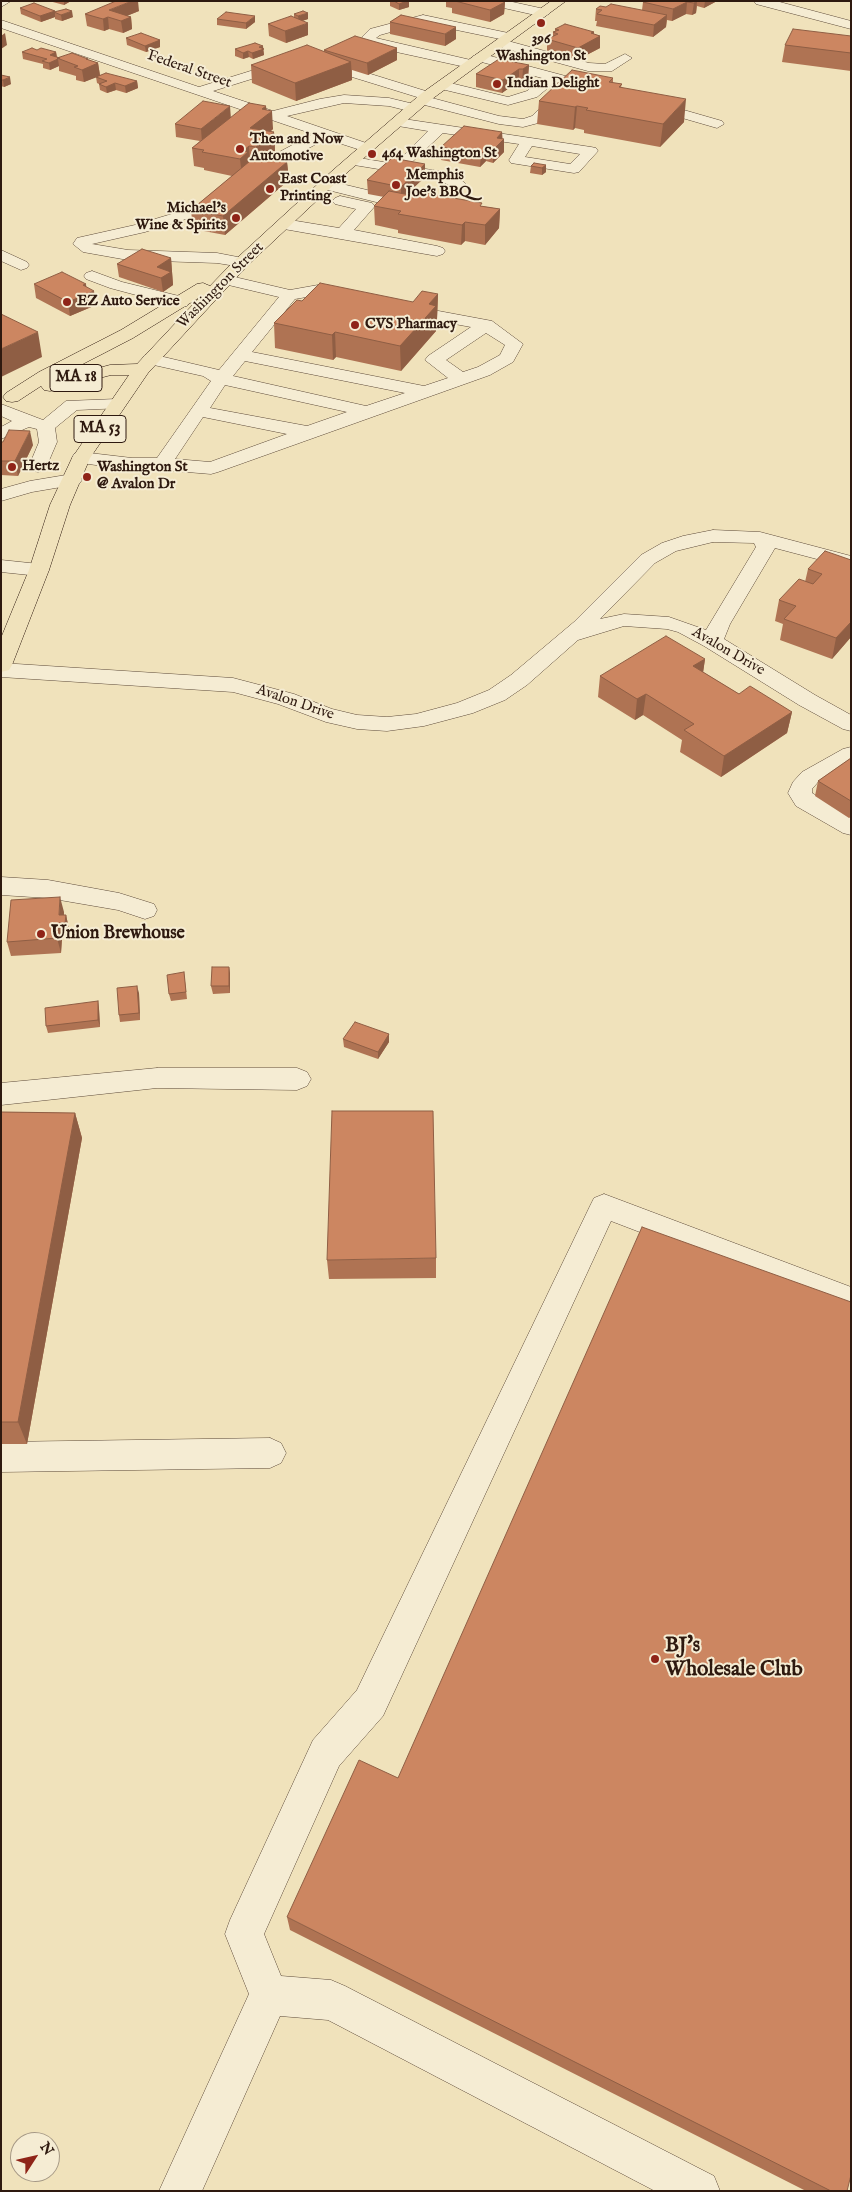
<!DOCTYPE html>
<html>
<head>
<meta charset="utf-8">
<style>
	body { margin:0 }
	#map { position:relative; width:852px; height:2192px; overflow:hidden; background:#f0e2bb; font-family:"IM FELL English",serif }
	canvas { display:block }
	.frame { position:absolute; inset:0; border:2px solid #2e190f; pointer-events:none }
	.north { position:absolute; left:10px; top:2132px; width:50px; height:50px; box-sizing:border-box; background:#f5ecd3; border:1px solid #a59885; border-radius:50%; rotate:55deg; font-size:14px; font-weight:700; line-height:20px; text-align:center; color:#2e190f }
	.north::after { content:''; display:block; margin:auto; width:18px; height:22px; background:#8f2418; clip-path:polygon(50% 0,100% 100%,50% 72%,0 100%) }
</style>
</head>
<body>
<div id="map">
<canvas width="852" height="2192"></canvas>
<div class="frame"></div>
<div class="north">N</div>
</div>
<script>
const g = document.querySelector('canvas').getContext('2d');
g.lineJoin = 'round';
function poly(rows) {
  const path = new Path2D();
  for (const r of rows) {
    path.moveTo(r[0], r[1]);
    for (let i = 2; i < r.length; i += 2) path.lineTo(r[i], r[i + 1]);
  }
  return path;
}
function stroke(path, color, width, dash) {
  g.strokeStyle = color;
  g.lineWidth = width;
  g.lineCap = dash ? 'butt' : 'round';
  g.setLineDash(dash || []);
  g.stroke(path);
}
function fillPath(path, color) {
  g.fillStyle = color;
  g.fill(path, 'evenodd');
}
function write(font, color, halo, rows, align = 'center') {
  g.font = font + ' "IM FELL English",serif';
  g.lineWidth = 4;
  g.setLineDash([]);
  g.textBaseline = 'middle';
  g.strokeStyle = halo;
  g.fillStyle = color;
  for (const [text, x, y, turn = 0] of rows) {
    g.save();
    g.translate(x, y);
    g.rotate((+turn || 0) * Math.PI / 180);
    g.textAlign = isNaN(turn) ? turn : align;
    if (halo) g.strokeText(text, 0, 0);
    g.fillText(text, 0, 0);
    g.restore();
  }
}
const minor = poly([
	[1,1,11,1,1,7,1,1],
	[484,1,508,1,549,10,550,13,544,17,486,4,484,1],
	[754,1,776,1,851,21,851,29,756,4,754,1],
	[423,15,513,34,515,37,508,41,589,63,605,64,625,54,632,58,612,71,588,71,496,46,494,43,500,39,423,23,380,35,376,38,475,61,477,64,475,67,470,68,378,48,366,44,362,37,370,29,423,15],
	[1,20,199,87,302,55,316,57,432,93,434,96,432,98,499,116,523,119,532,116,559,90,569,90,571,93,542,122,523,127,499,124,417,103,415,100,417,97,310,64,303,63,213,91,273,111,320,99,344,95,389,98,418,105,420,108,413,112,389,106,344,103,287,116,372,145,374,148,372,151,367,152,326,139,265,171,229,201,205,213,145,232,92,244,128,250,217,253,248,259,250,262,248,265,242,267,217,263,128,260,83,252,73,244,77,238,135,225,195,207,219,195,255,165,313,134,1,28,1,20],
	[479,53,603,86,605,89,598,93,555,82,537,97,508,105,437,88,435,85,442,81,508,97,527,91,542,78,474,60,472,57,479,53],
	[649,100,722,121,724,124,717,128,644,107,642,104,644,101,649,100],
	[397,118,591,147,596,148,598,151,579,172,574,173,511,163,509,160,519,144,443,133,411,163,406,164,401,163,399,160,428,131,392,125,390,122,397,118],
	[532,146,580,154,570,164,525,157,532,146],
	[353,157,450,173,455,175,466,184,447,204,429,211,388,205,320,188,317,185,320,182,325,180,388,195,428,201,437,198,449,185,433,178,348,164,346,161,348,158,353,157],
	[340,196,372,203,375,206,354,230,437,246,443,248,445,251,443,254,437,256,284,229,278,227,276,224,278,221,284,219,339,228,356,209,335,204,332,201,335,198,340,196],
	[1,250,27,262,29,265,27,268,21,270,1,261,1,250],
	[92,271,122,282,187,298,189,302,187,306,181,307,110,288,86,279,84,276,86,273,92,271],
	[226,275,290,290,318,285,355,293,357,297,355,301,349,302,318,295,295,299,252,352,424,386,448,378,425,360,428,356,471,327,395,313,393,309,395,305,401,304,492,321,523,344,513,362,490,375,218,472,211,474,163,470,132,470,74,462,72,458,74,454,81,452,132,458,157,458,211,381,203,376,145,363,142,359,145,355,151,354,219,370,279,297,220,283,218,280,220,277,226,275],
	[486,333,505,345,500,355,478,367,463,372,446,360,486,333],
	[245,361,405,393,366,406,233,376,245,361],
	[225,385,347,412,307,426,210,408,225,385],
	[203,417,287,434,210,462,175,459,203,417],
	[117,399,123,400,126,404,123,408,77,410,55,428,57,442,45,470,38,472,31,470,29,466,39,442,37,429,29,427,1,439,1,427,12,421,1,416,1,404,43,420,66,401,117,399],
	[72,474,79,476,82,480,79,484,32,492,1,501,1,489,30,481,72,474],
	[713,530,760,532,851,556,851,568,775,548,730,624,724,639,815,695,851,715,851,731,843,729,799,705,704,646,678,632,667,629,624,626,578,640,527,685,505,700,473,713,424,726,387,731,357,729,326,722,278,704,233,692,1,677,1,663,233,678,294,694,332,709,357,715,387,717,416,714,457,703,489,690,511,675,574,622,641,555,662,543,683,536,713,530],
	[713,542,754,543,756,547,706,630,669,617,624,614,600,619,655,563,676,551,713,542],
	[1,560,39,564,46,566,49,570,46,574,39,576,1,572,1,560],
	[851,747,851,764,818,782,812,789,812,793,851,816,851,835,843,833,796,806,788,793,793,782,802,772,843,749,851,747],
	[1,877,48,880,119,893,154,904,157,910,154,916,145,919,118,910,48,898,1,895,1,877],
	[157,1068,297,1068,307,1072,311,1079,307,1086,297,1090,157,1088,1,1105,1,1083,157,1068],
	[604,1194,851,1287,851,1313,611,1221,383,1716,339,1766,264,1934,281,1976,331,1980,345,1986,714,2176,720,2191,655,2191,328,2020,280,2016,202,2191,159,2191,249,1994,225,1934,230,1920,313,1740,357,1690,590,1206,594,1198,604,1194],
	[270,1438,281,1443,286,1453,281,1463,270,1468,1,1472,1,1442,270,1438]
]);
const major = poly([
	[551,1,566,1,432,99,342,177,248,265,148,373,90,458,70,505,49,570,12,665,9,670,1,672,1,638,29,570,50,505,72,458,129,375,111,375,50,391,44,390,41,386,18,401,12,402,6,401,3,397,6,393,39,372,121,330,197,284,203,283,210,286,236,259,332,171,422,93,551,1],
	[200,297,137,364,110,365,50,381,133,338,200,297]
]);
stroke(minor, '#5e4b3a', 1);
stroke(major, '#2e190f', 1);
fillPath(minor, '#f5ecd3');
fillPath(major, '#f0e2bb');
fillPath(poly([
	[49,1,71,1,64,5],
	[390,1,409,1,409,7,399,10,390,6],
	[446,1,501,1,505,2,504,14,490,22,452,13,452,8,446,7],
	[644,1,717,1,704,8,697,6,696,13,692,15,686,14,672,21,667,20,666,27,653,37,596,26,597,21,595,21,596,9,642,10,643,2],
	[20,8,55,11,55,12,73,17,62,21,55,19,55,17,41,22,21,14],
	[139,11,126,16,131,17,132,29,123,33,109,29,104,31,87,26,85,14],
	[294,14,308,19,302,21,308,35,286,43,269,36,268,24,294,18],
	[401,15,456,39,445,46,390,34,390,22],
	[217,19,255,22,246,29,217,25],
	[555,29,594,32,594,34,600,36,600,48,577,60,547,51,547,39,553,36,553,32,555,32],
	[851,36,851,71,782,62,785,45],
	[126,38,160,40,160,47,146,52,127,45],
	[397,48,397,60,368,75,352,70,352,80,296,101,252,83,251,65,324,52,324,50],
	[235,49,263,49,264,55,253,59,249,57,243,59,235,56],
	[37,50,56,52,57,57,60,58,88,60,98,63,100,75,137,81,138,88,126,93,116,90,107,93,100,90,99,84,97,83,96,77,84,82,76,80,76,76,59,71,59,66,50,70,43,68,43,64,23,59,22,52],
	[529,65,528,77,522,82,519,81,502,93,476,87,476,74],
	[1,75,11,84,4,87,1,86],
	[613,78,613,83,622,84,621,87,684,122,660,147,584,133,584,130,575,128,573,130,537,124,539,101],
	[266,109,273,129,270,132,274,132,275,151,267,158,287,162,289,180,225,235,193,229,191,210,232,176,204,170,204,168,194,166,192,148,200,141,176,137,175,124,231,118],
	[502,132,504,152,493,163,486,161,480,167,441,160,441,147],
	[546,165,546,172,542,175,530,173,531,166],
	[425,177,406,194,500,209,499,228,485,245,465,241,461,245,398,233,398,230,375,225,374,206,384,197,368,194,367,180],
	[171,258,173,285,163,292,119,277,117,264],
	[34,284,86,287,96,305,70,316,36,298],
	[438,294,437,319,436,321,436,331,401,371,336,357,333,360,275,348,274,323,413,302],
	[1,442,33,445,18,476,1,475],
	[851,560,851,637,832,659,780,640,783,624,775,621,779,600,805,582,808,569],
	[705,659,703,672,739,694,792,712,787,733,721,777,680,752,682,740,643,715,635,720,598,697,600,676],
	[851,758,851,817,849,818,815,796,818,781],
	[64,912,64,915,66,915,69,929,68,938,62,938,61,953,11,956,7,942],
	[229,967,230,974,230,993,213,994,211,986],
	[184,972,187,999,171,1001,169,994],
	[139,993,140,1020,120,1022,119,1015],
	[98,1001,99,1009,100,1027,48,1033,46,1026],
	[389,1034,389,1042,378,1059,344,1047,343,1039],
	[1,1112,75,1113,82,1138,27,1444,1,1444],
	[436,1258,436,1278,329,1279,327,1260],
	[287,1917,847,2191,806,2191,290,1930]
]), '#af7353');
fillPath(poly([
	[64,1,71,1,64,5],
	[132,1,138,1,139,11,117,20,109,10],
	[407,1,409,1,409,7,399,10,399,4],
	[697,1,696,13,692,15,694,3],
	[705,1,717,1,704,8],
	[505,2,504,14,490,22,490,10],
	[687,2,686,14,672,21,673,9],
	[55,11,55,17,41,22,40,16],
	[72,11,73,17,62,21,61,15],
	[308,13,308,19,299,22,298,16],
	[667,15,666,27,653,37,654,25],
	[255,16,255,22,246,29,246,23],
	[108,17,109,29,104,31,103,19],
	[131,17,132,29,123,33,121,21],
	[308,23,308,35,286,43,285,31],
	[456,27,456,39,445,46,445,34],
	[594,32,593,40,600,36,600,48,577,60,578,48,591,33],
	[5,33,7,45,1,49,1,36],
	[160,40,160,47,146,52,145,46],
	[263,46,264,55,253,59,252,53,259,47],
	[397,48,397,60,368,75,367,63],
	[248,51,249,57,243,59,243,53],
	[56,52,57,59,50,55],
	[58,59,59,66,50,70,49,63],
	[86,59,88,59,89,67,98,63,100,76,84,82,82,70],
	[351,62,352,80,296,101,295,83],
	[529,65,528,77,522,82,523,69],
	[519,69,519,81,502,93,503,80],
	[10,77,11,84,4,87,3,80],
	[137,81,138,88,126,93,125,86],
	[115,83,116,90,107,93,106,87],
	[686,99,684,122,660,147,663,124],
	[230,106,231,119,202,142,201,129],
	[266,106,267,115,272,111,273,129,252,147,250,128,262,109],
	[577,106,575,128,573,130,575,107],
	[274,132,275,151,257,166,256,147],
	[502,132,502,141,504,139,504,152,493,163,493,150,497,138],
	[249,146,250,165,242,177,240,159,243,151],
	[487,148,486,161,480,167,481,154],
	[287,162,289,180,225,235,223,216],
	[425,164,425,177,401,200,401,187],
	[546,165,546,172,542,175,542,168],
	[500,209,499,228,485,245,485,225],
	[465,222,465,241,461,245,462,225],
	[171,258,173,285,163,292,161,278,157,267],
	[86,284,87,294,94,291,96,305,70,316,68,302,83,285],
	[438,294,437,319,436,321,436,331,401,371,400,346,429,304],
	[38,332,42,357,1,377,1,349],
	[335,332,336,357,333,360,332,335],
	[30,431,33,445,18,476,15,461],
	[851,622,851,637,832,659,836,638],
	[705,659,702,680,693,666],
	[646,694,643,715,635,720,637,699],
	[792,712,787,733,721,777,724,756],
	[60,897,64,912,63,923,59,915],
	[66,915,69,929,68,938,65,923],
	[59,923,62,938,61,953,57,938],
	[229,967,230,974,230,993,229,986],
	[137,986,139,993,140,1020,139,1013],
	[98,1001,99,1009,100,1027,98,1020],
	[389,1034,389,1042,378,1059,378,1052],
	[75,1113,82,1138,27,1444,18,1422]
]), '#8f5e44');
const building = poly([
	[116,1,132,1,109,10,131,17,121,21,108,17,103,19,85,14,116,1],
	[394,1,407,1,399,4,394,1],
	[455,1,502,1,505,2,490,10,455,1],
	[644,1,697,1,694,3,687,2,673,9,643,2,644,1],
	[34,3,55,11,40,16,20,8,34,3],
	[611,4,667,15,654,25,597,14,602,10,596,9,600,6,606,7,611,4],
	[66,9,72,11,61,15,54,12,66,9],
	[303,11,308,13,298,16,294,14,303,11],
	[226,12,255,16,246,23,217,19,226,12],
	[401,15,456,27,445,34,390,22,401,15],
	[291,16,308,23,285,31,268,24,291,16],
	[565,24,594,32,591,33,600,36,578,48,547,39,558,34,553,32,559,30,555,29,565,24],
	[793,29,851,36,851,53,785,45,793,29],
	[141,33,160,40,145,46,126,38,141,33],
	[355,36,397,48,367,63,324,50,355,36],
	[255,43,263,46,259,47,264,49,252,53,248,51,243,53,235,49,255,43],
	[307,45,351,62,295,83,251,65,307,45],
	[32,48,37,50,41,48,56,52,50,55,60,58,57,58,58,59,49,63,42,61,47,59,22,52,32,48],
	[72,53,88,59,86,59,98,63,82,70,74,67,78,66,57,58,72,53],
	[499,59,529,65,523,69,519,69,503,80,476,74,499,59],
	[572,70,613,78,609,82,622,84,619,87,686,99,663,124,586,110,588,108,577,106,575,107,539,101,572,70],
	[106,73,137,81,125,86,115,83,106,87,99,84,107,81,96,77,106,73],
	[1,75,10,77,3,80,1,80,1,75],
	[203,101,230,106,201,129,175,124,203,101],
	[249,103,266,106,262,109,272,111,250,128,274,132,256,147,249,146,243,151,248,152,240,159,202,152,204,150,192,148,249,103],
	[464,126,502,132,497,138,504,139,493,150,487,148,481,154,441,147,464,126],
	[256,156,287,162,223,216,191,210,256,156],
	[392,158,425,164,401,187,367,180,392,158],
	[534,163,546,165,542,168,531,166,534,163],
	[389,191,415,196,419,192,482,203,480,206,500,209,485,225,465,222,462,225,398,214,401,211,374,206,389,191],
	[142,249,171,258,157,267,171,272,161,278,117,264,142,249],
	[62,272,86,284,83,285,94,291,68,302,34,284,62,272],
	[320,283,413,302,422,291,438,294,429,304,436,306,400,346,335,332,332,335,274,323,297,300,302,301,320,283],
	[1,314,38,332,1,349,1,314],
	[9,430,30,431,15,461,1,461,1,442,3,442,9,430],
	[825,551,851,560,851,622,836,638,784,619,796,606,779,600,799,579,813,584,822,574,808,569,825,551],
	[666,636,705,659,693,666,739,694,750,686,792,712,724,756,684,730,694,724,646,694,637,699,600,676,666,636],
	[851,758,851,801,818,781,851,758],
	[60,897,59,915,66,915,65,923,59,923,57,938,7,942,11,900,60,897],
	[212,967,229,967,229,986,211,986,212,967],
	[184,972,186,992,169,994,167,975,184,972],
	[137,986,139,1013,119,1015,117,988,137,986],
	[98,1001,98,1020,46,1026,45,1008,98,1001],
	[355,1022,389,1034,378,1052,343,1039,355,1022],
	[332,1111,433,1111,436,1258,327,1260,332,1111],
	[1,1112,75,1113,18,1422,1,1422,1,1112],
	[642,1227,851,1302,851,2175,847,2191,831,2191,287,1917,359,1760,398,1778,642,1227]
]);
fillPath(building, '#cc8661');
stroke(building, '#8f5e44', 1);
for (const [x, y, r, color] of [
	[541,23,5,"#8f2418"],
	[497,84,5,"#8f2418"],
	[240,149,5,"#8f2418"],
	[372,154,5,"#8f2418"],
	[396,185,5,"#8f2418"],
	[270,189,5,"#8f2418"],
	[236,218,5,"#8f2418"],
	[67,302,5,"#8f2418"],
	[355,325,5,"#8f2418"],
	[12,467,5,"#8f2418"],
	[87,477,5,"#8f2418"],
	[41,934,5,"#8f2418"],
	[655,1659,5,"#8f2418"]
]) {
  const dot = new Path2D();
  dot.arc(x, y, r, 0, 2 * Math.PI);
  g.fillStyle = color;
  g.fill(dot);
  stroke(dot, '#f5ecd3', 2);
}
write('bold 15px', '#2e190f', '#f5ecd3', [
	["396",541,40,"center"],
	["Washington St",541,57,"center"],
	["Indian Delight",507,84],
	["Then and Now",250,140],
	["Automotive",250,157],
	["464 Washington St",382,154],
	["Memphis",406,176],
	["Joe's BBQ",406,193],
	["East Coast",280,180],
	["Printing",280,197],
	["Michael's",226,209,"right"],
	["Wine & Spirits",226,226,"right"],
	["EZ Auto Service",77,302],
	["CVS Pharmacy",365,325],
	["Hertz",22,467],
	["Washington St",97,468],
	["@ Avalon Dr",97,485]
], 'left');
write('15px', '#2e190f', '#f5ecd3', [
	["Federal Street",189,70,19],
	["Washington Street",221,286,-45],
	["Avalon Drive",728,652,30],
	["Avalon Drive",295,703,19]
]);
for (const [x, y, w] of [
	[76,378,52],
	[100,429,52]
]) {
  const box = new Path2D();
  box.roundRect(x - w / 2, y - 13.5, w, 27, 4);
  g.fillStyle = '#f5ecd3';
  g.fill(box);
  stroke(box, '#2e190f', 1);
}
write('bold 16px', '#2e190f', null, [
	["MA 18",76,378],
	["MA 53",100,429]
]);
write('bold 18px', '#2e190f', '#f5ecd3', [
	["Union Brewhouse",51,934]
], 'left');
write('bold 21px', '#2e190f', '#f5ecd3', [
	["BJ's",665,1647],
	["Wholesale Club",665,1671]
], 'left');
</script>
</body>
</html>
